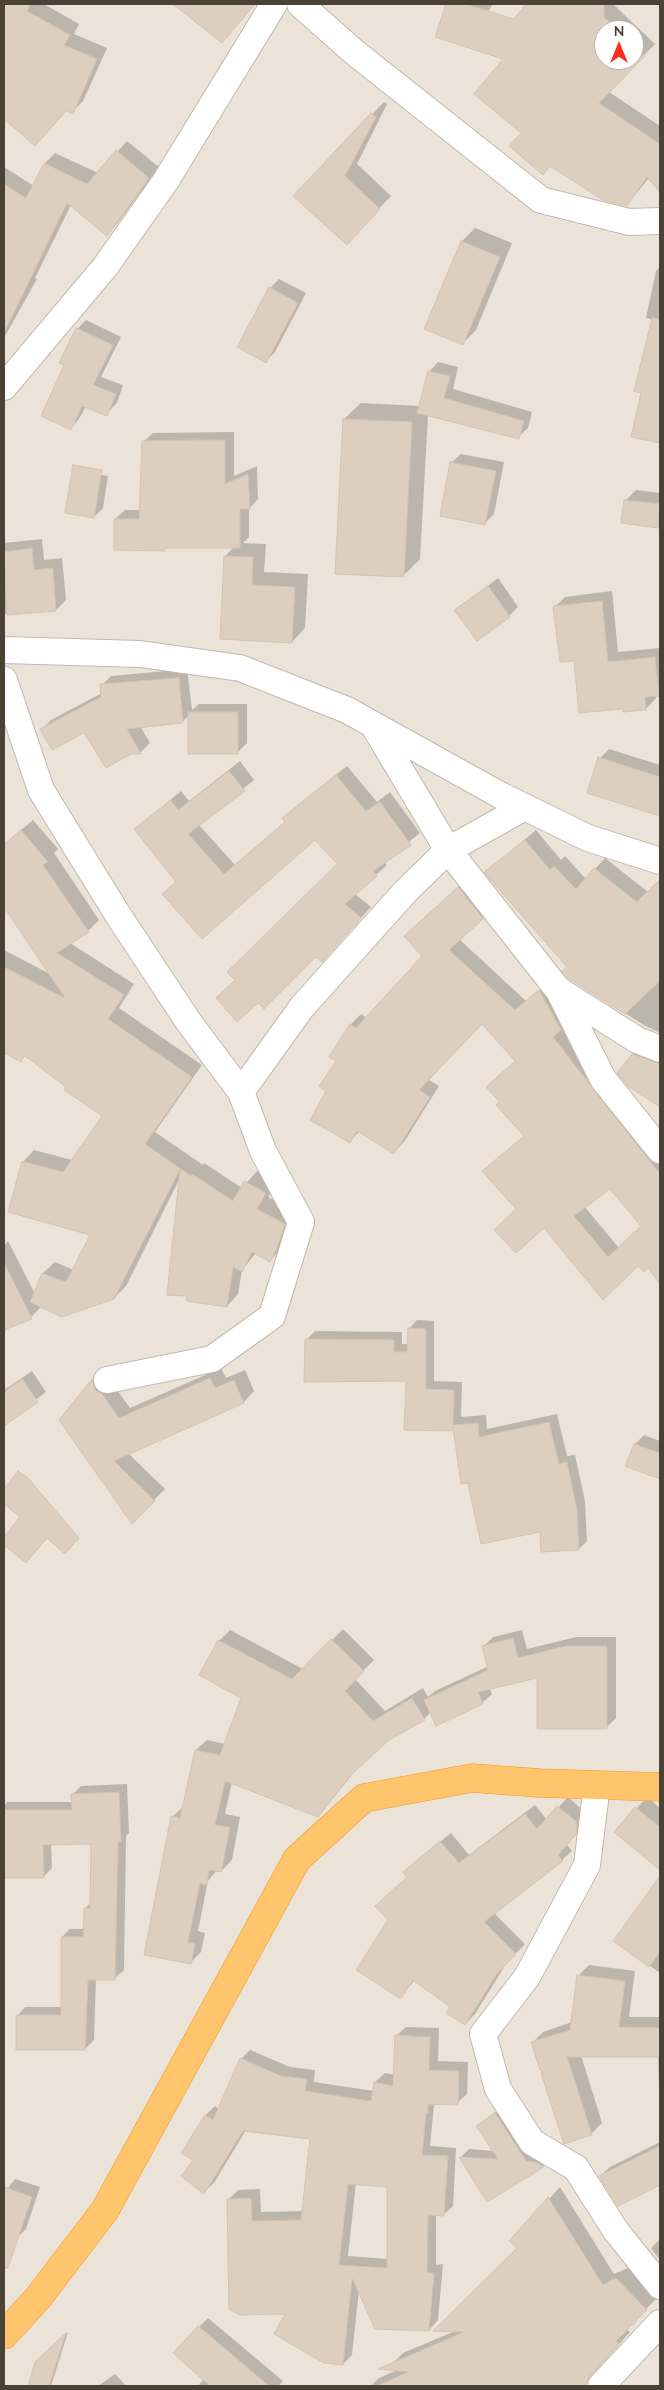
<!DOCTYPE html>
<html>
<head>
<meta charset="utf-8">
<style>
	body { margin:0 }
	#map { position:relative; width:664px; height:2390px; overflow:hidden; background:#f6f1e9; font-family:Mulish,sans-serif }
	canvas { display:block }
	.frame { position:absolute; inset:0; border:5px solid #4b4236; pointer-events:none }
	.north { position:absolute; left:594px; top:20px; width:50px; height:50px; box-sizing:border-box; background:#fff; border:1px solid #b7b3af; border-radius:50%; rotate:0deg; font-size:14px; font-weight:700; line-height:20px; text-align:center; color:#4b4236 }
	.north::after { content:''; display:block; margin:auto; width:18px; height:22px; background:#ff2c18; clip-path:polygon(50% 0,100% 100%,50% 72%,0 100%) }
</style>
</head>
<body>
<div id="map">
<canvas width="664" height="2390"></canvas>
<div class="frame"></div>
<div class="north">N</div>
</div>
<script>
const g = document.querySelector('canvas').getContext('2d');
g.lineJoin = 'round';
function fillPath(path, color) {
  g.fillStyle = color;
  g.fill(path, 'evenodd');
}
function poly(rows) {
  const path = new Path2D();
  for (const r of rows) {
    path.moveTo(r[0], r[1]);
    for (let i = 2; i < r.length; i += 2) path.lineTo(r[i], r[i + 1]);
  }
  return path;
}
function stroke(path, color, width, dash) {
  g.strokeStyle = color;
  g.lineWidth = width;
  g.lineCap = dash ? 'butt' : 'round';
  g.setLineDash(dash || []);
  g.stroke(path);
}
fillPath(poly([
	[4,4,660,4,660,2386,4,2386],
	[604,30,634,30,634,60,604,60]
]), '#ebe3d7');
fillPath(poly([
	[4,4,44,4,79,24,74,34,107,48,83,101,72,112,66,110,35,144,4,117],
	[175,4,255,4,222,42],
	[447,4,493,4,472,35,437,36],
	[542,4,613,4,655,44,609,92,660,126,660,185,658,187,649,178,627,205,523,133,505,58,534,11],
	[604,30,634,30,634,60,604,60],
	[384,102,387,104,357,164,391,196,358,231,295,195],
	[127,141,159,167,117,224,106,234,71,205,35,278,37,279,4,338,4,167,34,186,45,163,55,153,98,173],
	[475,228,512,243,476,330,463,343,425,328,462,241],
	[660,267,660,442,632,436,642,392,653,320,646,318,656,271],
	[279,279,306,293,275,352,266,361,270,288],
	[86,320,121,337,101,377,123,385,117,403,108,412,86,406,79,419,71,428,66,365,61,362,77,329],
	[438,362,458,367,453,389,532,412,528,428,518,437,428,415,420,559,403,576,344,419,361,403,420,406,429,372],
	[234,432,234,476,257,466,258,499,249,509,249,537,243,543,266,544,264,572,308,574,305,628,292,642,225,556,235,546,167,547,165,549,115,519,125,510,141,510,143,442,153,433],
	[461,454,504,462,494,514,485,523,451,463],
	[81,472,108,476,103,508,94,517],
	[636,490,660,493,660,527,623,522,625,501],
	[42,539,44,560,62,558,66,600,56,610,4,614,4,543],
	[498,578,518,607,509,616,456,610],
	[612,591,618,652,660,648,660,694,656,694,656,698,646,709,624,707,575,659,555,607,565,597],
	[187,669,192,710,199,704,247,704,247,743,238,752,189,715,183,721,140,726,150,743,141,752,130,752,85,731,42,729,51,720,102,693,102,685,111,676],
	[609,749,660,765,659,814,600,758],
	[240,761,254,780,199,825,235,865,286,821,284,819,294,808,347,766,377,802,390,792,420,833,384,862,387,865,355,894,371,907,332,950,237,980,339,864,315,838,203,937,177,881,135,829,181,791,189,801],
	[33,820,58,849,54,853,99,920,88,931,70,943,134,984,119,1008,202,1065,155,1132,203,1165,204,1163,242,1188,257,1171,276,1182,268,1197,295,1212,281,1249,270,1260,256,1253,242,1270,238,1294,227,1306,180,1178,126,1286,114,1298,42,1306,31,1317,11,1325,4,1332,4,1246,8,1241,35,1294,43,1273,55,1262,74,1270,92,1234,23,1162,34,1150,72,1160,104,1116,26,1055,20,1061,4,1052,4,950,50,974,4,905,4,844],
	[536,830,561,860,565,856,586,879,605,858,648,892,660,881,660,1033,644,1025,569,978,569,967,486,872],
	[469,878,493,908,459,939,526,1001,550,981,660,1151,660,1282,648,1267,638,1264,603,1298,544,1227,517,1209,483,1171,525,1135,501,1102,516,1060,482,1022,429,1080,439,1086,404,1142,394,1152,360,1131,350,1141,328,1091,338,1060,331,1056,351,1024,361,1014,367,1018,424,956,416,926],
	[610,1187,643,1226,619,1248,584,1206],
	[643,1044,660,1051,660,1105,629,1086,633,1055],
	[417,1320,434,1321,434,1381,462,1382,461,1417,486,1415,487,1429,557,1414,567,1456,575,1455,585,1501,587,1541,579,1549,541,1531,469,1482,454,1428,452,1430,404,1379,306,1340,315,1331,402,1332,402,1344,408,1344,409,1329],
	[221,1368,226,1378,245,1370,254,1391,244,1402,128,1453,165,1489,132,1522,60,1420,103,1370,130,1408],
	[32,1371,46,1392,4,1424,4,1390],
	[644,1435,660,1441,660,1478,627,1465,635,1444],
	[343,1629,374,1660,355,1679,385,1711,423,1688,428,1697,435,1691,489,1666,484,1646,493,1637,522,1630,527,1649,576,1637,616,1637,616,1718,606,1728,538,1676,489,1688,492,1694,482,1703,431,1712,424,1719,388,1739,360,1765,318,1816,232,1782,225,1814,240,1817,232,1860,221,1871,217,1870,208,1881,198,1931,205,1933,201,1952,190,1963,172,1817,184,1806,196,1750,207,1740,225,1744,243,1697,201,1675,219,1641,230,1630,303,1669],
	[127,1784,129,1833,126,1836,124,1970,115,1978,96,1978,94,2040,85,2049,17,2016,25,2007,63,2007,62,1937,70,1929,84,1929,85,1908,91,1903,92,1842,51,1844,52,1868,43,1877,4,1877,4,1806,7,1802,73,1802,72,1795,81,1786],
	[568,1797,586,1813,585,1823,567,1845,572,1851,562,1860,494,1913,525,1944,506,1964,475,2014,465,2024,451,2007,415,1980,400,1997,390,1920,415,1862,451,1833,469,1855,535,1805,547,1820],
	[647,1797,660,1808,660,1869,615,1832],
	[660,1878,660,1973,615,1941],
	[589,1965,635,1971,629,2017,660,2017,660,2112,658,2056,581,2055,602,2123,591,2134,542,2073,544,2071,532,2043,543,2032,572,2022,578,1976],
	[406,2027,439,2028,438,2061,468,2062,467,2094,457,2103,436,2103,434,2105,430,2146,456,2148,453,2206,443,2215,436,2215,436,2265,443,2264,438,2320,429,2330,359,2290,352,2355,343,2364,288,2313,229,2199,238,2190,260,2189,261,2212,303,2211,311,2138,246,2130,214,2183,204,2192,195,2160,183,2152,206,2115,215,2106,219,2109,241,2059,250,2050,290,2067,315,2070,314,2082,374,2091,375,2082,385,2073,395,2075,396,2036],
	[356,2183,389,2186,388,2259,348,2256],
	[504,2105,551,2158,543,2166,488,2200,461,2157,469,2149,494,2151,478,2126],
	[660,2142,660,2184,618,2204,600,2176,610,2167],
	[15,2179,40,2187,26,2229,17,2238,4,2234,4,2193],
	[560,2187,614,2274,628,2268,657,2298,626,2329,630,2332,582,2386,371,2386,379,2378,395,2371,392,2364,403,2353,455,2331,519,2248,511,2241],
	[660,2239,660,2260,651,2248],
	[208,2318,283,2381,278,2386,198,2386,204,2379,199,2327],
	[68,2332,51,2386,29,2386,36,2363],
	[115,2374,126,2386,98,2386]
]), '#0003');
const building = poly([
	[4,4,30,4,27,11,70,35,64,45,97,59,73,114,66,111,35,146,4,119,4,4],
	[173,4,255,4,222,43,173,4],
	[446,4,466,4,514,19,526,4,604,4,604,17,617,30,604,30,604,60,634,60,634,46,645,56,599,103,660,144,660,192,647,177,627,206,603,200,550,166,543,175,509,146,521,133,474,94,503,59,435,37,446,4],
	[371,113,376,117,345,176,380,209,347,245,293,196,371,113],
	[116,150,149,178,107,236,67,203,4,333,4,184,26,198,44,163,87,184,116,150],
	[461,241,500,257,463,345,424,329,461,241],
	[269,287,298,303,266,363,237,347,269,287],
	[652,318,660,319,660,443,631,437,641,393,634,391,652,318],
	[76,328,113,345,93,385,116,394,107,416,82,406,71,430,41,416,64,365,59,363,76,328],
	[428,371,450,376,444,398,524,421,519,439,417,413,428,371],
	[343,419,412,422,404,577,335,574,343,419],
	[192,440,225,440,225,484,248,474,250,509,240,509,240,548,165,548,165,551,114,550,114,519,139,519,142,441,192,440],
	[450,462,496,471,485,525,440,516,450,462],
	[73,465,102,470,94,518,65,513,73,465],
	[624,500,660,504,658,528,621,523,624,500],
	[32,548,34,570,53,568,56,611,7,615,4,552,32,548],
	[224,556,253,557,252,585,295,587,292,643,220,639,224,556],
	[488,586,510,617,477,641,454,610,488,586],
	[602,601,608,662,655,657,659,696,645,697,646,710,623,712,623,709,579,713,574,661,560,662,553,606,602,601],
	[179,678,183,723,127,729,141,754,131,754,106,768,84,733,52,750,40,729,101,697,100,684,179,678],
	[188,712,238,712,238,754,188,754,188,712],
	[598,757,660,777,660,816,587,793,598,757],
	[229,771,245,791,188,834,224,874,285,822,282,818,336,775,366,811,380,802,411,845,373,871,377,876,345,904,361,918,322,962,316,957,264,1009,258,1003,237,1022,216,998,235,980,227,972,337,864,315,840,202,939,162,894,176,882,134,829,171,800,178,810,229,771],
	[21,830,48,862,43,865,89,932,57,953,124,995,108,1019,192,1077,145,1144,191,1176,192,1174,233,1201,244,1181,266,1193,257,1209,285,1224,277,1248,270,1262,252,1252,242,1272,233,1267,227,1307,186,1301,187,1296,167,1295,180,1169,114,1299,62,1317,30,1302,42,1273,66,1282,90,1235,8,1212,22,1161,63,1172,102,1116,64,1090,66,1087,24,1055,21,1062,4,1053,4,967,65,998,4,907,4,844,21,830],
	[525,840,550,870,554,866,576,889,594,868,637,902,660,879,660,981,625,1014,568,978,562,971,567,967,484,872,525,840],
	[458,887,483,919,449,950,515,1010,539,990,561,1030,553,1037,660,1174,660,1284,648,1268,644,1272,638,1266,603,1300,544,1228,516,1253,494,1230,516,1209,482,1171,524,1136,496,1105,500,1102,486,1087,515,1061,482,1024,419,1090,430,1097,394,1154,357,1131,350,1143,310,1120,326,1091,319,1086,336,1061,329,1057,350,1024,356,1028,422,956,404,936,458,887],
	[610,1189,641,1226,608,1257,574,1216,610,1189],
	[632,1054,660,1064,660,1107,628,1086,617,1073,632,1054],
	[4,1263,32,1319,4,1330,4,1263],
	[408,1328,426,1329,426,1389,454,1390,453,1425,478,1423,479,1437,549,1422,559,1464,567,1462,577,1510,579,1550,541,1552,540,1532,481,1544,468,1483,461,1484,453,1427,452,1431,404,1430,406,1383,404,1381,304,1382,305,1339,394,1340,394,1352,407,1352,408,1328],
	[210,1378,215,1388,234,1380,244,1403,114,1461,155,1501,132,1524,59,1420,92,1379,95,1390,102,1394,119,1418,210,1378],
	[22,1379,38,1402,4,1426,4,1392,22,1379],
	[634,1444,660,1453,660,1479,625,1466,634,1444],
	[18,1471,28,1478,79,1538,65,1554,47,1538,26,1563,4,1545,4,1537,20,1517,4,1504,4,1489,18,1471],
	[513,1638,518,1658,566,1646,607,1646,607,1729,537,1729,537,1678,478,1692,483,1704,436,1726,424,1700,488,1670,482,1646,513,1638],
	[331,1639,364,1671,345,1691,373,1721,412,1698,425,1720,389,1740,352,1774,318,1817,225,1781,215,1825,230,1827,221,1872,209,1870,207,1885,200,1883,188,1942,195,1943,191,1964,144,1955,171,1816,180,1818,195,1750,220,1755,241,1698,199,1675,218,1640,292,1679,331,1639],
	[119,1792,121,1842,118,1842,115,1980,88,1980,85,2050,16,2050,16,2015,61,2015,61,1937,83,1937,84,1908,90,1908,91,1844,43,1845,44,1878,4,1878,4,1810,72,1810,71,1794,119,1792],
	[557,1806,577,1822,576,1834,558,1855,563,1861,484,1922,516,1954,496,1975,465,2025,446,2013,450,2007,413,1980,401,1999,356,1970,388,1920,375,1906,407,1877,403,1872,440,1841,459,1863,525,1814,537,1829,557,1806],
	[635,1807,660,1827,660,1870,614,1832,635,1807],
	[660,1876,660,1952,649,1967,613,1941,660,1876],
	[577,1975,625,1981,619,2027,660,2028,660,2057,567,2057,592,2135,564,2144,541,2073,545,2073,540,2070,531,2042,570,2030,577,1975],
	[395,2035,430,2037,429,2070,459,2071,458,2105,428,2104,428,2113,426,2113,422,2155,448,2156,444,2216,428,2215,427,2273,434,2273,429,2331,375,2329,352,2278,343,2365,324,2363,274,2334,285,2314,240,2315,229,2309,227,2199,251,2198,252,2221,301,2220,310,2139,243,2131,204,2194,181,2176,193,2160,181,2153,205,2115,213,2120,240,2058,281,2076,307,2079,305,2091,371,2101,374,2082,393,2086,395,2035],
	[348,2184,387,2187,387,2268,339,2265,348,2184],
	[495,2113,526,2161,536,2162,544,2167,487,2202,459,2157,498,2159,476,2126,495,2113],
	[660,2146,660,2185,618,2206,599,2176,660,2146],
	[4,2187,32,2197,8,2268,4,2268,4,2187],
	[548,2197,603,2285,616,2278,647,2310,616,2341,619,2344,590,2376,586,2384,584,2386,377,2386,408,2372,378,2369,464,2332,433,2331,517,2248,509,2241,548,2197],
	[198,2326,229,2352,269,2386,210,2386,173,2353,198,2326],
	[66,2333,49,2386,28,2386,35,2362,66,2333]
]);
fillPath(building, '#dccfc0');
stroke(building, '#d5c4b0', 1);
const minor = poly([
	[300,4,354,52,541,200,629,222,660,221],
	[4,387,105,267,165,182,274,4],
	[4,650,140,654,240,668,347,710,500,795,588,838,660,861],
	[4,680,41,790,118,915,188,1021,241,1092,263,1151,301,1222,272,1316,212,1359,107,1380],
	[374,726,448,850,559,991,603,1079,660,1150],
	[560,991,637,1040,660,1049],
	[241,1092,302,1007,405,892,448,850,525,807],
	[597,1785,587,1865,527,1977,483,2034,498,2089,532,2142,576,2168,616,2231,660,2286],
	[601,2386,660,2323]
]);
const highway = poly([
	[4,2335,38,2298,105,2210,297,1859,364,1798,472,1778,539,1783,660,1787]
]);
stroke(minor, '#c3b9ab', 28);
stroke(highway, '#ee9a2b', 29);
stroke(minor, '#fff', 26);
stroke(highway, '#ffc56c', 28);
</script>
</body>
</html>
